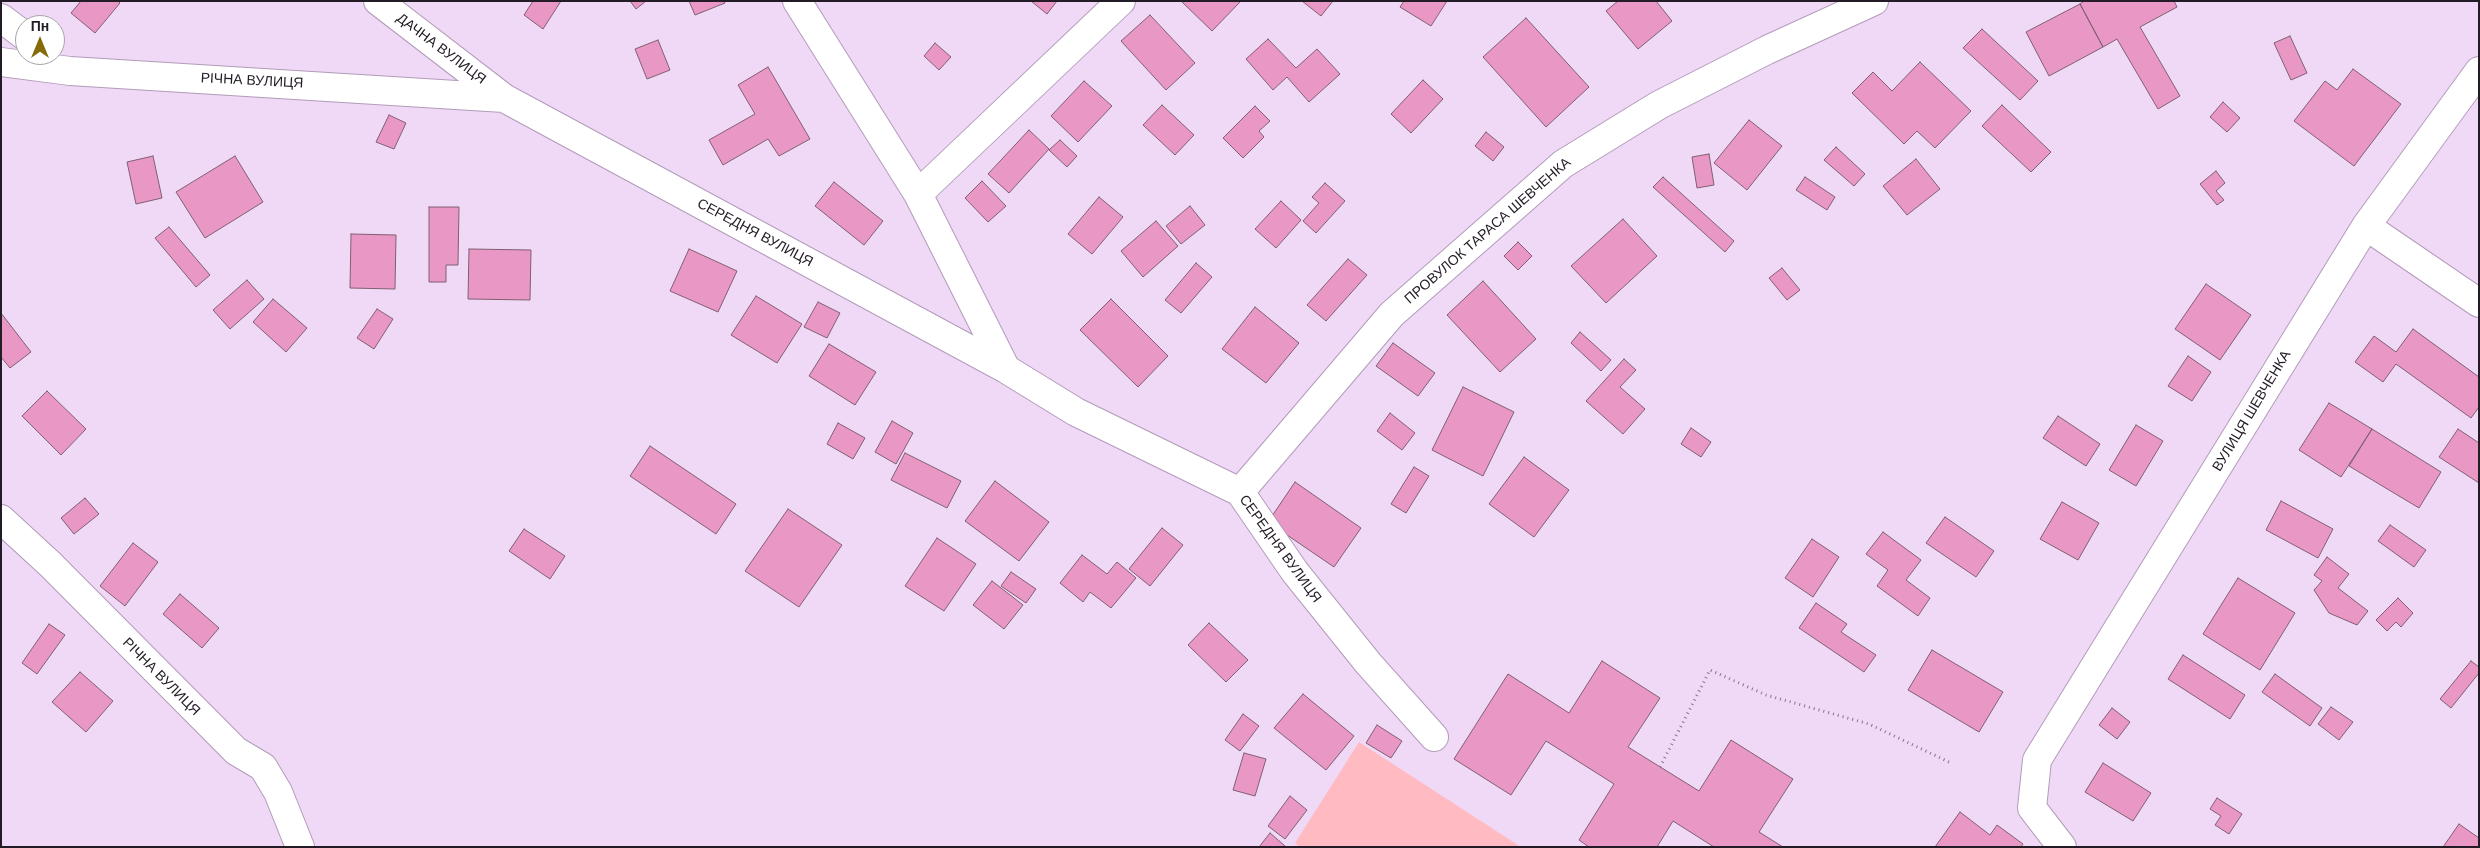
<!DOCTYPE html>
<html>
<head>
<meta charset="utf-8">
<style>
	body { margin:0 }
	#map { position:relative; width:2480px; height:848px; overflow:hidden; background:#f0d9f7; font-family:Helvetica,sans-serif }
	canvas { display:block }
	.frame { position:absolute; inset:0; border:2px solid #231b25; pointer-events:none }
	.north { position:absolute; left:15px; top:15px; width:50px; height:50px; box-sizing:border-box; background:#fff; border:1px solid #a7a4a8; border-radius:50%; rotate:0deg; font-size:14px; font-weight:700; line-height:20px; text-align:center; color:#231b25 }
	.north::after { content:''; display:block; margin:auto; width:18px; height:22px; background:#856c09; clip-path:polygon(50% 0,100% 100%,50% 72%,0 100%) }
</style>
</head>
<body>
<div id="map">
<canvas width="2480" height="848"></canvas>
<div class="frame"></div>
<div class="north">Пн</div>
</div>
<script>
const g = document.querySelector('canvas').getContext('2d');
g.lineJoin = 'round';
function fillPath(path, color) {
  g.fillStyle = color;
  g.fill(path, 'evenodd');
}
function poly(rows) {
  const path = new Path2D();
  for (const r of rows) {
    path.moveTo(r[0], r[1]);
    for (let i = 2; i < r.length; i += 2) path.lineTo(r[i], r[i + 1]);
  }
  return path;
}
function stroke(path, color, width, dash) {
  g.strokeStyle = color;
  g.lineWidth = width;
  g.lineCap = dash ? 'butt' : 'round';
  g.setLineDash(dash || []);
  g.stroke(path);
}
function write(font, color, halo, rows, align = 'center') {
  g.font = font + ' Helvetica,sans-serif';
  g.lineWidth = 4.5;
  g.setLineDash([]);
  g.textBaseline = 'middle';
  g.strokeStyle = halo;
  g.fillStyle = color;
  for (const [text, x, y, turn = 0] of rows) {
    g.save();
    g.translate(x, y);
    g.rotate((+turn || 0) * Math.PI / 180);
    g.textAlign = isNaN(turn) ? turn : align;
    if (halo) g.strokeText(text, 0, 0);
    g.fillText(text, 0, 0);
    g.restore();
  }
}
fillPath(poly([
	[1359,742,1521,847,1300,847,1295,843]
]), '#ffbbc1');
const building = poly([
	[81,1,118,1,120,3,95,33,71,13,81,1],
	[533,1,561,1,543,29,524,15,533,1],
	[630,1,646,1,636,9,630,1],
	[689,1,724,1,725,3,695,15,689,1],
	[1031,1,1057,1,1047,14,1031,1],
	[1181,1,1241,1,1212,31,1181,1],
	[1302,1,1333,1,1321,16,1302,1],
	[1404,1,1447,1,1431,26,1400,7,1404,1],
	[1618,1,1656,1,1672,21,1638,49,1606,11,1618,1],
	[2084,1,2174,1,2177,7,2140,27,2180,96,2158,109,2117,39,2103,47,2080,4,2084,1],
	[2080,4,2103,47,2049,76,2026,32,2080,4],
	[1150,15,1195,63,1166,90,1121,41,1150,15],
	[1526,18,1589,87,1546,127,1483,57,1526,18],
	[1982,29,2038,81,2020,100,1963,48,1982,29],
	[2290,36,2307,73,2291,80,2274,43,2290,36],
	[1268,39,1296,68,1317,49,1340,74,1309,102,1287,77,1273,90,1246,59,1268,39],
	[658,40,670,70,647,79,635,49,658,40],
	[935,43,951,57,939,70,924,56,935,43],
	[1920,62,1971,111,1935,148,1917,131,1904,144,1852,93,1873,72,1892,91,1920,62],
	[768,67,810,139,779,156,768,139,723,165,709,140,755,114,738,85,768,67],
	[2353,69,2401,104,2354,166,2294,121,2325,81,2337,90,2353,69],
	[1423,80,1443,99,1411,133,1391,114,1423,80],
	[1084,81,1112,106,1078,142,1051,116,1084,81],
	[2223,102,2240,118,2227,132,2210,117,2223,102],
	[1162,105,1194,135,1175,155,1143,125,1162,105],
	[2002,105,2051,152,2031,172,1982,126,2002,105],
	[1255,106,1270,121,1259,131,1264,137,1243,158,1223,138,1255,106],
	[389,115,406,123,394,149,376,142,389,115],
	[1749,120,1782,146,1747,190,1714,163,1749,120],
	[1029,130,1049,149,1009,193,988,174,1029,130],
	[1486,132,1504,147,1493,161,1475,146,1486,132],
	[1060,140,1077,156,1067,167,1049,150,1060,140],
	[1836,147,1865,174,1854,186,1824,160,1836,147],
	[1709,154,1714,185,1697,188,1692,157,1709,154],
	[153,156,162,198,136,204,127,162,153,156],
	[235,156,263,202,205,238,176,192,235,156],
	[1916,159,1940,189,1907,215,1883,186,1916,159],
	[2216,171,2225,183,2216,191,2224,200,2217,205,2200,184,2216,171],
	[1663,177,1734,241,1725,252,1653,187,1663,177],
	[1805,177,1835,197,1827,210,1796,190,1805,177],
	[982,181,1006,206,988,222,965,198,982,181],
	[834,182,883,221,864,245,815,206,834,182],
	[1325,183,1345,201,1316,233,1303,221,1319,203,1312,197,1325,183],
	[1099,197,1123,217,1092,254,1068,234,1099,197],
	[1281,201,1301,220,1276,248,1255,229,1281,201],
	[1190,206,1205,225,1181,244,1166,226,1190,206],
	[429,207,459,207,458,265,446,265,446,282,429,282,429,207],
	[1623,219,1657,256,1606,303,1571,266,1623,219],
	[1156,221,1178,246,1143,277,1121,251,1156,221],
	[169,227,210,275,196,287,155,238,169,227],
	[351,234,396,235,395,289,350,288,351,234],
	[1518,242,1532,256,1518,270,1504,256,1518,242],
	[469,249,531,250,530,300,468,299,469,249],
	[689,249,737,271,718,312,670,291,689,249],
	[1348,259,1367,275,1326,321,1307,305,1348,259],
	[1196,263,1212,277,1181,313,1165,300,1196,263],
	[1782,268,1800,290,1787,300,1769,278,1782,268],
	[247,280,264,299,230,329,213,310,247,280],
	[1483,281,1536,339,1500,372,1447,315,1483,281],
	[2206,284,2251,315,2220,360,2175,329,2206,284],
	[756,296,802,324,777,363,731,335,756,296],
	[273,299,307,328,286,352,253,322,273,299],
	[1111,299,1168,356,1138,387,1080,330,1111,299],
	[818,302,840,313,827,338,804,327,818,302],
	[1255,307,1299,343,1266,383,1222,349,1255,307],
	[377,309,393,319,374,349,357,338,377,309],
	[1,313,31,352,10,368,1,357,1,313],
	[2413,329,2479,377,2479,407,2471,418,2396,364,2383,382,2355,362,2374,336,2396,352,2413,329],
	[1580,332,1611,360,1601,371,1571,343,1580,332],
	[1393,343,1435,373,1418,396,1376,366,1393,343],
	[829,344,876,372,855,405,809,376,829,344],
	[2188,356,2211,372,2192,401,2168,386,2188,356],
	[1624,359,1636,370,1620,387,1645,409,1623,434,1586,401,1624,359],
	[1463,387,1514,412,1483,476,1432,450,1463,387],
	[47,391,86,429,61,455,22,416,47,391],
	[2329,403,2372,429,2341,477,2299,450,2329,403],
	[1390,413,1415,433,1402,450,1377,431,1390,413],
	[2058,416,2100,444,2086,466,2043,438,2058,416],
	[892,421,913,433,896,464,875,452,892,421],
	[838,423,865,438,853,459,827,444,838,423],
	[2136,425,2163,441,2136,486,2109,470,2136,425],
	[1691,428,1711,442,1701,457,1681,444,1691,428],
	[2372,429,2441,472,2419,508,2349,466,2372,429],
	[2458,429,2479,443,2479,483,2439,457,2458,429],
	[650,446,736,504,716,534,630,476,650,446],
	[905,453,961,481,947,508,891,480,905,453],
	[1524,457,1569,490,1534,537,1489,504,1524,457],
	[1414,467,1429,476,1406,513,1391,504,1414,467],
	[995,481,1049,522,1019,561,965,521,995,481],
	[1295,482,1361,528,1334,567,1268,522,1295,482],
	[85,498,99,514,74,534,61,518,85,498],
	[2281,501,2333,529,2318,558,2266,530,2281,501],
	[2062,502,2099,523,2078,560,2040,539,2062,502],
	[788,509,842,545,799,607,745,571,788,509],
	[1945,517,1994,551,1976,577,1926,543,1945,517],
	[2390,525,2426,550,2414,567,2378,541,2390,525],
	[1162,528,1183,545,1150,586,1129,569,1162,528],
	[524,529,565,556,550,579,509,551,524,529],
	[1883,532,1921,560,1906,580,1930,598,1918,616,1877,586,1888,570,1866,554,1883,532],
	[937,538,976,564,944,611,905,586,937,538],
	[1812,539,1839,557,1813,597,1785,578,1812,539],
	[133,543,158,562,125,606,100,586,133,543],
	[1082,555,1107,574,1117,562,1136,578,1111,608,1090,592,1083,602,1060,583,1082,555],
	[2327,557,2349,574,2338,588,2368,611,2357,625,2329,613,2314,590,2322,581,2314,575,2327,557],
	[1011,572,1036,589,1026,603,1001,586,1011,572],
	[2238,578,2295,613,2260,670,2203,634,2238,578],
	[992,581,1023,605,1004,629,973,605,992,581],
	[180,594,219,628,202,648,163,614,180,594],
	[2398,598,2413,613,2401,627,2396,622,2387,631,2376,620,2398,598],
	[1816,603,1847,624,1841,632,1876,655,1864,672,1799,628,1816,603],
	[1209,623,1248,660,1226,682,1188,645,1209,623],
	[49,624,65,635,37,674,22,663,49,624],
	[1932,650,2003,692,1979,732,1908,690,1932,650],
	[2183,655,2245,695,2230,719,2168,679,2183,655],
	[1602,661,1660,698,1628,747,1699,791,1731,740,1793,779,1759,832,1783,847,1714,847,1673,821,1657,847,1589,847,1579,840,1614,784,1546,741,1511,795,1454,759,1508,674,1569,713,1602,661],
	[2471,661,2479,667,2479,673,2451,708,2440,699,2471,661],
	[80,672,113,701,86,732,52,702,80,672],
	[2275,674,2322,708,2310,726,2262,692,2275,674],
	[1303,694,1354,736,1326,770,1274,728,1303,694],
	[2331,707,2353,722,2339,740,2318,724,2331,707],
	[2112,708,2130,722,2117,739,2099,725,2112,708],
	[1243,714,1259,726,1240,751,1225,740,1243,714],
	[1377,725,1402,741,1391,758,1366,743,1377,725],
	[1244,753,1266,759,1255,796,1233,790,1244,753],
	[2103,763,2151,793,2133,821,2085,792,2103,763],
	[1290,796,1307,810,1285,839,1268,826,1290,796],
	[2217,798,2242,814,2229,834,2215,825,2221,816,2210,809,2217,798],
	[1960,812,1990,835,1997,825,2023,844,2021,847,1935,847,1960,812],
	[2459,824,2479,838,2479,847,2443,847,2459,824],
	[1270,833,1285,846,1285,847,1259,847,1270,833]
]);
fillPath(building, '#e998c5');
stroke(building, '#7f5f70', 1);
const minor = poly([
	[378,1,504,98,1006,369,1076,412,1240,492,1295,572,1368,663,1434,737],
	[797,1,918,194,1006,369],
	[1,18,25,36],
	[1,62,70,71,504,98],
	[918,194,1121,1],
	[2366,226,2479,303],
	[1240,492,1392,314,1563,164,1659,105,1767,50,1874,1],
	[1,519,50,564,236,751,263,767,278,792,300,847],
	[2062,847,2032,808,2037,760,2366,226,2479,71]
]);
stroke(minor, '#b29cb9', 30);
stroke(poly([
	[1660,767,1710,670,1766,695,1869,724,1951,763]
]), '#857689', 3, [1, 4]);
stroke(minor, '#fff', 28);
write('14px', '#231b25', '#fff', [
	["ДАЧНА ВУЛИЦЯ",441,49,37],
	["РІЧНА ВУЛИЦЯ",252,81,3],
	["ПРОВУЛОК ТАРАСА ШЕВЧЕНКА",1488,231,-41],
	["СЕРЕДНЯ ВУЛИЦЯ",755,233,28],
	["ВУЛИЦЯ ШЕВЧЕНКА",2252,411,-59],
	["СЕРЕДНЯ ВУЛИЦЯ",1280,549,54],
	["РІЧНА ВУЛИЦЯ",161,677,45]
]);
</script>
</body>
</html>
